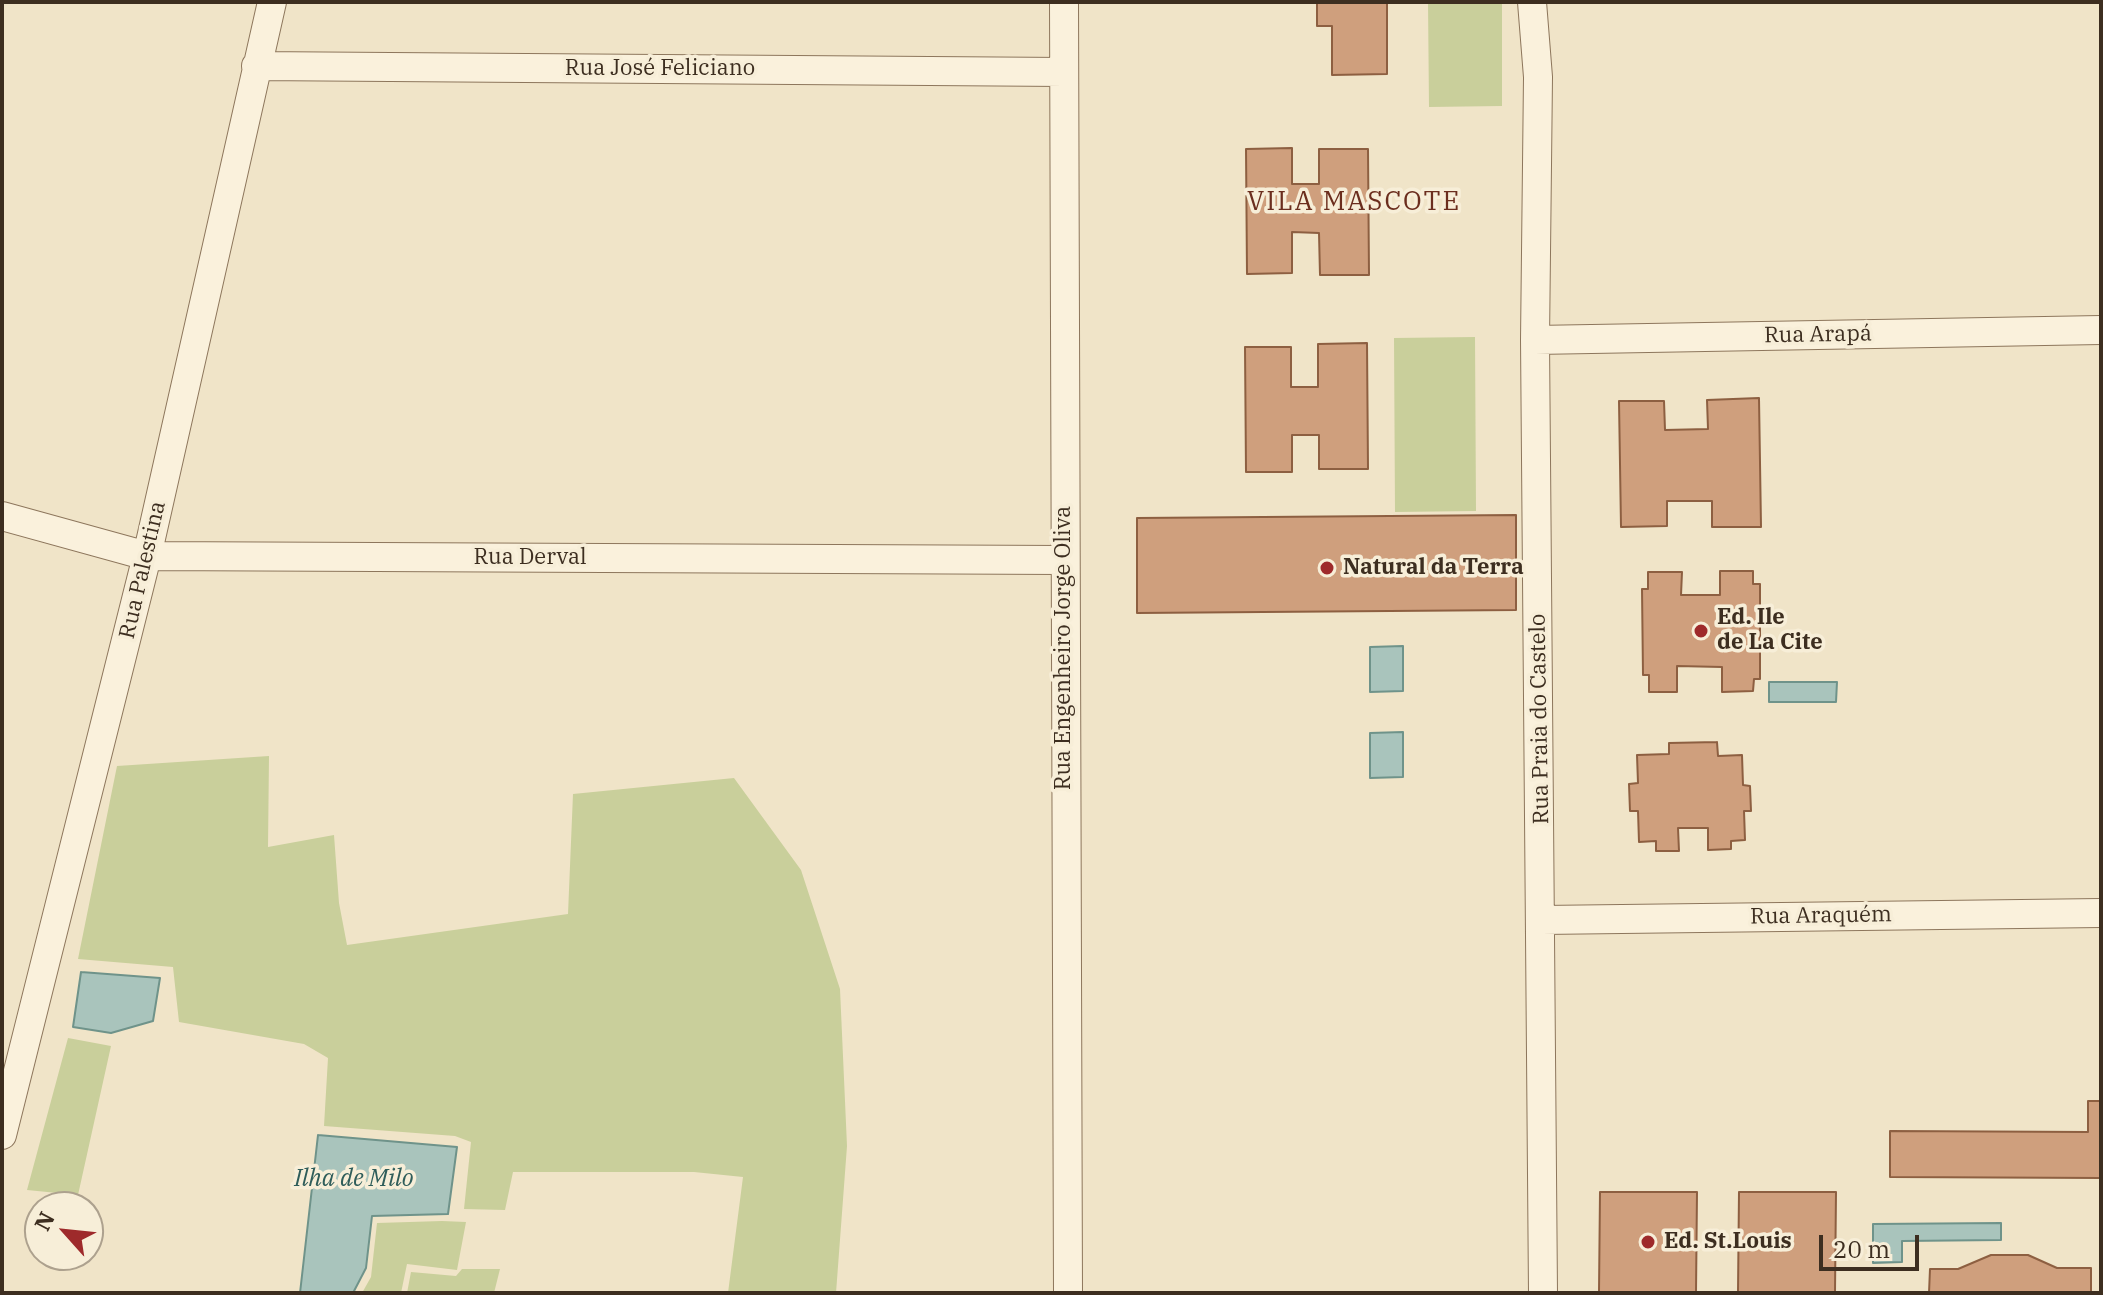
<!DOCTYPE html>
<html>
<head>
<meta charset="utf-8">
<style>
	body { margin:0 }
	#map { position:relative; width:2103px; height:1295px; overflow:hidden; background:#f0e4c8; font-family:"IBM Plex Serif",serif }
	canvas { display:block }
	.frame { position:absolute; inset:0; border:4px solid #3d2e20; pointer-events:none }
	.north { position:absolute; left:24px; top:1191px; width:80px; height:80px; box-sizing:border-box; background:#f7eed8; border:2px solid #ada18e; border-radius:50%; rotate:297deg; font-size:22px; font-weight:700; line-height:32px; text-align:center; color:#3d2e20 }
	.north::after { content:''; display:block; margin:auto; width:28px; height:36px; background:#9e2a2b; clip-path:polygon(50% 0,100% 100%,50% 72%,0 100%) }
	.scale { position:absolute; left:1819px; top:1235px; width:100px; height:36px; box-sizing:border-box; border:4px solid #3d2e20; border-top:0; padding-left:10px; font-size:24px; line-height:28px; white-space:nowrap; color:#3d2e20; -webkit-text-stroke:6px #f7eed8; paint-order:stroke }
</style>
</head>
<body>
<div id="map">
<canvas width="2103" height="1295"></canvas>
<div class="frame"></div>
<div class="north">N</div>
<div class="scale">20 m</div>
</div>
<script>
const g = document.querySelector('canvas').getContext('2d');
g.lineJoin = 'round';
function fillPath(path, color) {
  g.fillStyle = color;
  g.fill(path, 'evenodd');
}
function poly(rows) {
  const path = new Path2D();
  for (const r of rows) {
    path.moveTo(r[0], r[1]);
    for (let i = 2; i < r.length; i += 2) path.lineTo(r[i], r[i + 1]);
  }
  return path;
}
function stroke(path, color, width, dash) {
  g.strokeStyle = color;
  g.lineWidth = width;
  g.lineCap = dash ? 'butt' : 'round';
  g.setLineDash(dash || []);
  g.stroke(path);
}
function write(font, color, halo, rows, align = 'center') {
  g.font = font + ' "IBM Plex Serif",serif';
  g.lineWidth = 7;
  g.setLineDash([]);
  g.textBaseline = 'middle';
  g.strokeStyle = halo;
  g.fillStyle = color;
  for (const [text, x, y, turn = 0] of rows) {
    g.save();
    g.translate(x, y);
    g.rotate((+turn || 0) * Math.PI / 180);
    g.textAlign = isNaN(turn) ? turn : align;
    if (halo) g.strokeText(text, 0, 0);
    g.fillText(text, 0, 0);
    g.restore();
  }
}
fillPath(poly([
	[1428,2,1502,2,1502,106,1429,107],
	[1475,337,1476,511,1395,512,1394,338],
	[269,756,268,847,334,835,339,903,347,945,568,914,573,794,734,778,801,870,840,989,847,1146,836,1293,728,1293,743,1177,694,1172,513,1172,505,1210,464,1209,471,1142,455,1136,324,1126,328,1058,304,1044,179,1022,173,967,78,959,117,766],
	[68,1038,111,1046,78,1195,27,1190],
	[442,1221,466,1222,457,1270,407,1264,401,1293,362,1293,371,1277,377,1223],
	[462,1269,500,1269,494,1293,407,1293,411,1272,456,1276]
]), '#c9cf9b');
const water = poly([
	[1403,646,1403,691,1370,692,1370,647,1403,646],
	[1769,682,1837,682,1836,702,1769,702,1769,682],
	[1403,732,1403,777,1370,778,1370,733,1403,732],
	[81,972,160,978,153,1021,111,1033,73,1027,81,972],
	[318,1135,457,1147,448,1214,372,1216,366,1268,353,1293,300,1293,318,1135],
	[2001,1223,2001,1240,1902,1241,1902,1262,1873,1263,1873,1224,2001,1223]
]);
fillPath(water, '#a9c4bc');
stroke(water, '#6f938a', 2);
const building = poly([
	[1317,2,1387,2,1387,74,1332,75,1332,26,1317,26,1317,2],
	[1292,148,1292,184,1319,184,1319,149,1368,149,1369,275,1320,275,1319,233,1292,232,1292,273,1247,274,1246,149,1292,148],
	[1367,343,1368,469,1319,469,1319,435,1292,435,1292,472,1246,472,1245,347,1291,347,1291,387,1318,387,1318,344,1367,343],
	[1759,398,1761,527,1712,527,1712,501,1667,501,1667,526,1621,527,1619,401,1664,401,1665,430,1708,429,1707,400,1759,398],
	[1516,515,1516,610,1137,613,1137,518,1516,515],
	[1720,571,1753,571,1753,584,1760,584,1760,679,1754,679,1753,691,1722,692,1722,667,1677,666,1677,692,1649,692,1649,675,1643,675,1642,589,1648,589,1648,572,1682,572,1681,595,1720,595,1720,571],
	[1717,742,1718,756,1742,755,1743,785,1750,786,1751,811,1744,811,1745,840,1731,841,1731,849,1708,850,1708,828,1678,828,1679,851,1656,851,1656,841,1639,842,1638,811,1630,811,1629,784,1638,783,1637,755,1669,754,1669,743,1717,742],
	[2088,1101,2101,1101,2101,1178,1890,1177,1890,1131,2088,1132,2088,1101],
	[1600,1192,1697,1192,1696,1292,1599,1292,1600,1192],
	[1739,1192,1836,1192,1835,1292,1738,1292,1739,1192],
	[1991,1255,2028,1255,2057,1268,2091,1268,2091,1293,1929,1293,1930,1269,1958,1269,1991,1255]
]);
fillPath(building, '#cf9f7d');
stroke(building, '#8d5f41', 2);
const street = poly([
	[1064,2,1068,1293],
	[1532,2,1538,77,1535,340,1543,1293],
	[256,66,1064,72],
	[1535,340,2101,330],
	[2,516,147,556,1063,560],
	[1542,920,2101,913],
	[2,1135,147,556,272,2]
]);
stroke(street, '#8d765c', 30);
stroke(street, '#faf1dc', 28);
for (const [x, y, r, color] of [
	[1327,568,8,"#9e2a2b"],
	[1701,631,8,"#9e2a2b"],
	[1648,1242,8,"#9e2a2b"]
]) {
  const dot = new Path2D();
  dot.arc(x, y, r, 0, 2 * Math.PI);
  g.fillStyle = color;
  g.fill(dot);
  stroke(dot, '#f7eed8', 3);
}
write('22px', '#3d2e20', '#f7eed8', [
	["Rua José Feliciano",660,69],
	["Rua Arapá",1818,335,-1],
	["Rua Derval",530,558],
	["Rua Palestina",143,570,-77],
	["Rua Engenheiro Jorge Oliva",1064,648,-90],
	["Rua Praia do Castelo",1540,719,-91],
	["Rua Araquém",1821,916,-1]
]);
write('bold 22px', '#3d2e20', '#f7eed8', [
	["Natural da Terra",1343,568],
	["Ed. Ile",1717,618],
	["de La Cite",1717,643],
	["Ed. St.Louis",1664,1242]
], 'left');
write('italic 24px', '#2f5d5a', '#f7eed8', [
	["Ilha de Milo",354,1179]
]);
g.letterSpacing = '2px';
write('26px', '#6b2e1e', '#f7eed8', [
	["VILA MASCOTE",1354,202]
]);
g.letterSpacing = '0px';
</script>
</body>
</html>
